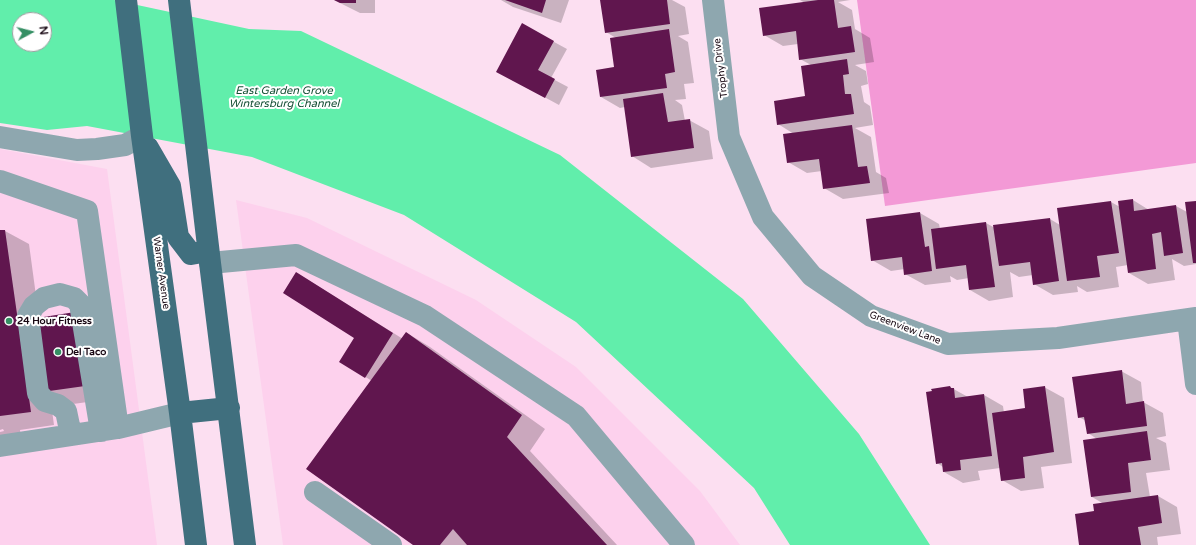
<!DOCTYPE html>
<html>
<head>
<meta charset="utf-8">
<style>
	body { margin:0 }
	#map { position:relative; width:1196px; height:545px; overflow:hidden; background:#fcdff1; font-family:"Varela Round",sans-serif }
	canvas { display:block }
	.north { position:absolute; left:12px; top:12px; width:40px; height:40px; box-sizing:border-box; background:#fff; border:1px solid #a39ca1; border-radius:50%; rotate:83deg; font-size:11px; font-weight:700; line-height:16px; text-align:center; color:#180813 }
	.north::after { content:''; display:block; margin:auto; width:14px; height:18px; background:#358f64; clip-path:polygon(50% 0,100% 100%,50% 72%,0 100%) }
</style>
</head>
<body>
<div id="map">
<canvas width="1196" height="545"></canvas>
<div class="north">N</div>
</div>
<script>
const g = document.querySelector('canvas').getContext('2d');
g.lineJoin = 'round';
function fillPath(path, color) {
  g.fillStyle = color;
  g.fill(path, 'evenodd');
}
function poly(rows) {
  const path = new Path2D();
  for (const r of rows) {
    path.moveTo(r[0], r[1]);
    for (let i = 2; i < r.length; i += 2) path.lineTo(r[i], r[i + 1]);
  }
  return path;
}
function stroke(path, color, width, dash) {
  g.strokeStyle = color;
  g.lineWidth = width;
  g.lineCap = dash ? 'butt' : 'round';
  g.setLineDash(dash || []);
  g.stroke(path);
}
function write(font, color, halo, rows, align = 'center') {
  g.font = font + ' "Varela Round",sans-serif';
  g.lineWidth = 4;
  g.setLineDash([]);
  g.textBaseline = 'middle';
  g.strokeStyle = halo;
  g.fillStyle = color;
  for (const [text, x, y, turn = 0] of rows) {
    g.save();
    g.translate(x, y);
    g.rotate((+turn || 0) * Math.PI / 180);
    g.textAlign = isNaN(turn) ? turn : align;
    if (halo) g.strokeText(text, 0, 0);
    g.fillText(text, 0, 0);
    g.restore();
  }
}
fillPath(poly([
	[0,149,107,169,157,545,0,545],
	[236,200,307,218,476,300,576,367,700,491,740,545,283,545]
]), '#fdd1ed');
fillPath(poly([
	[857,0,1196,0,1196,163,885,206]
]), '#f399d6');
fillPath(poly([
	[0,0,114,0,249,29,301,31,560,155,743,299,859,434,930,545,790,545,754,488,576,322,404,215,252,157,87,126,47,130,0,123],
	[20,20,44,20,44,44,20,44]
]), '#61eeab');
fillPath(poly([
	[334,0,375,0,375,13,360,13],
	[501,0,569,0,561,23,513,7],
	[601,0,672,0,685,7,689,34,678,36,688,42,694,83,684,84,686,99,675,100,682,105,685,121,689,120,709,131,713,159,651,168,632,156,625,107,620,108,601,97,616,68,616,38,606,32],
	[800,0,850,0,838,2,852,10,855,29,870,38,874,62,855,65,866,71,868,84,861,86,864,102,870,106,873,125,855,128,871,137,876,172,886,178,889,193,843,199,824,188,822,171,807,173,788,162,794,134,778,124,807,97,811,65,800,59,798,44,783,46,764,35,805,3],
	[523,25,567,49,551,78,568,87,559,105,511,79],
	[1133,200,1149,210,1176,206,1187,212,1196,202,1196,264,1184,266,1172,259,1175,280,1148,284,1129,273,1128,265,1116,267,1119,287,1087,292,1077,286,1078,292,1053,295,1034,284,1033,275,1019,277,1010,272,1013,297,989,301,970,290,969,278,957,280,950,276,951,282,925,285,905,274,905,269,891,271,872,260,920,213,939,224,940,229,986,223,995,228,994,226,1050,219,1060,225,1058,209,1111,202,1120,207],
	[0,231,5,231,29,244,39,318,109,399,66,405,50,396,54,425,20,430,22,444,0,447,0,432,4,431,3,429,0,430],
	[297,273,403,339,407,333,430,347,545,429,530,451,617,545,415,545,372,381,340,361,355,337],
	[1121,371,1141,382,1143,402,1163,413,1166,436,1156,438,1166,443,1170,470,1146,473,1150,497,1158,496,1177,507,1181,534,1157,537,1158,545,1080,545,1095,512,1104,504,1092,497,1097,439,1088,433,1086,421,1079,417],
	[950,387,968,397,984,395,1003,406,1004,413,1026,409,1044,387,1064,398,1072,463,1041,467,1044,488,1021,491,1002,480,1000,468,978,471,980,480,963,483,944,472,943,467,937,463]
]), '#0003');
fillPath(poly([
	[334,0,356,0,356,3,340,3],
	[505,0,546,0,542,13],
	[600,0,667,0,670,24,605,33],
	[818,0,834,0,838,28,851,26,855,52,799,60,796,31,763,36,759,8],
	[522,23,554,41,538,70,555,79,545,98,496,72],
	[669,29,675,72,665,74,667,88,600,97,596,70,614,67,610,38],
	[847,59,849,74,843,75,845,94,851,94,854,114,777,125,774,101,805,96,801,66],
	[663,93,668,122,690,119,694,148,631,157,623,99],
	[852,125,858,167,867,166,870,183,823,189,819,159,787,163,783,134],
	[1133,199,1134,211,1176,205,1183,253,1164,256,1161,232,1152,234,1156,269,1128,273,1118,201],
	[1111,201,1119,253,1097,256,1100,277,1067,281,1057,208],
	[1196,201,1196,263,1193,263,1185,202],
	[920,212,925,247,929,246,932,271,904,275,902,257,871,261,866,219],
	[1050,218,1059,281,1033,285,1030,262,999,266,993,225],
	[986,222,995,287,969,290,966,265,936,269,931,229],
	[0,230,5,230,31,412,0,416],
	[296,272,393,333,365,378,339,362,354,338,283,293],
	[75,312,85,386,42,392,31,319],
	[406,332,522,415,507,437,607,545,467,545,453,529,440,545,413,545,306,469],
	[1122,370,1126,404,1144,401,1147,426,1087,434,1084,417,1078,418,1072,377],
	[950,386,951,388,954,388,955,398,984,394,992,456,960,460,961,470,943,472,942,463,936,464,926,392,932,391,931,389],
	[1045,386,1054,452,1023,457,1025,478,1001,481,992,413,1025,408,1023,389],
	[1147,431,1151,460,1128,463,1131,492,1091,497,1083,440],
	[1158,495,1162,523,1138,527,1141,545,1079,545,1075,514,1094,511,1093,504]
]), '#60164e');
stroke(poly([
	[713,0,729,137,763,217,812,276,871,316,948,344,1058,338,1196,318],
	[0,137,77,150,97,149,125,145,142,136],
	[0,181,87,211,118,428],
	[210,263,296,255,425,316,576,416,684,545],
	[1188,320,1196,384],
	[71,435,66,411,58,405,45,401,38,393,28,316,34,306,44,298,60,294,74,298,80,304,101,431],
	[0,446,118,428,180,413],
	[315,492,391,545]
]), '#8ea7af', 22);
stroke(poly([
	[126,0,142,136,180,413,196,545],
	[179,0,210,263,245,545],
	[148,148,170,186,178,237,191,254,208,251],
	[180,413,229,408]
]), '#406f7e', 22);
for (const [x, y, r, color] of [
	[9,321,4,"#358f64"],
	[58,352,4,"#358f64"]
]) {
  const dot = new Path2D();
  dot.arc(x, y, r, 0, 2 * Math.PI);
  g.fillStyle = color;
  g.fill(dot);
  stroke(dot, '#fff', 1.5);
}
write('10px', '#180813', '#fff', [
	["Trophy Drive",721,68,-97],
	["Warner Avenue",161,273,82],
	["Greenview Lane",905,328,21]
]);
write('bold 10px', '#180813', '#fff', [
	["24 Hour Fitness",17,321],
	["Del Taco",66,352]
], 'left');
write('italic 11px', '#134d33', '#fff', [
	["East Garden Grove",284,91],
	["Wintersburg Channel",284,104]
]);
</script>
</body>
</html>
